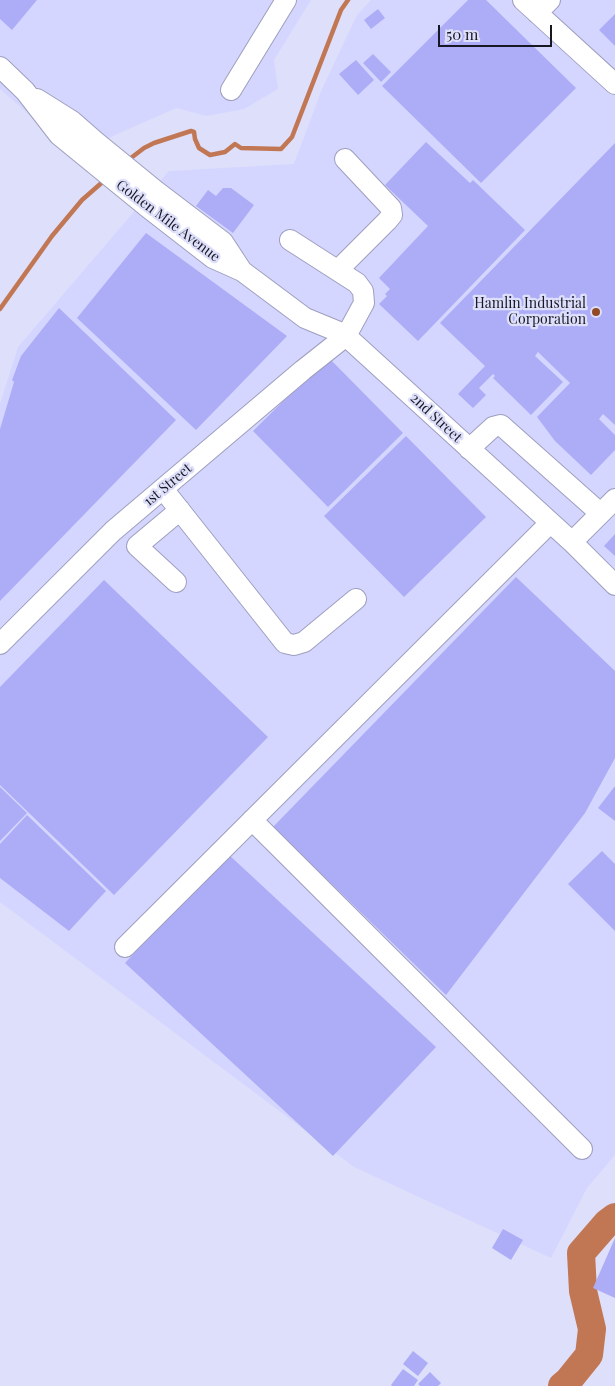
<!DOCTYPE html>
<html>
<head>
<meta charset="utf-8">
<style>
	body { margin:0 }
	#map { position:relative; width:615px; height:1386px; overflow:hidden; background:#dedffa; font-family:"Playfair Display",serif }
	canvas { display:block }
	.scale { position:absolute; left:438px; top:25px; width:114px; height:22px; box-sizing:border-box; border:2px solid #171823; border-top:0; padding-left:6px; font-size:15px; line-height:18px; white-space:nowrap; color:#171823; -webkit-text-stroke:4px #dedffa; paint-order:stroke }
</style>
</head>
<body>
<div id="map">
<canvas width="615" height="1386"></canvas>
<div class="scale">50 m</div>
</div>
<script>
const g = document.querySelector('canvas').getContext('2d');
g.lineJoin = 'round';
function fillPath(path, color) {
  g.fillStyle = color;
  g.fill(path, 'evenodd');
}
function poly(rows) {
  const path = new Path2D();
  for (const r of rows) {
    path.moveTo(r[0], r[1]);
    for (let i = 2; i < r.length; i += 2) path.lineTo(r[i], r[i + 1]);
  }
  return path;
}
function stroke(path, color, width, dash) {
  g.strokeStyle = color;
  g.lineWidth = width;
  g.lineCap = dash ? 'butt' : 'round';
  g.setLineDash(dash || []);
  g.stroke(path);
}
function write(font, color, halo, rows, align = 'center') {
  g.font = font + ' "Playfair Display",serif';
  g.lineWidth = 4.5;
  g.setLineDash([]);
  g.textBaseline = 'middle';
  g.strokeStyle = halo;
  g.fillStyle = color;
  for (const [text, x, y, turn = 0] of rows) {
    g.save();
    g.translate(x, y);
    g.rotate((+turn || 0) * Math.PI / 180);
    g.textAlign = isNaN(turn) ? turn : align;
    if (halo) g.strokeText(text, 0, 0);
    g.fillText(text, 0, 0);
    g.restore();
  }
}
fillPath(poly([
	[0,0,311,0,274,60,278,89,244,109,207,116,176,108,104,140,82,161,0,89],
	[371,0,615,0,615,1155,587,1188,551,1258,354,1167,0,902,0,404,18,347,169,171,294,164,322,89,357,15]
]), '#d5d6ff');
stroke(poly([
	[127,161,144,148,154,143,191,131,194,132,195,139,199,148,210,155,225,152,235,144,241,148,281,149,292,137,341,10,348,0],
	[0,309,52,236,82,200,106,179]
]), '#c17754', 4.5);
stroke(poly([
	[562,1386,568,1381,589,1355,592,1329,583,1291,581,1253,607,1223,615,1217]
]), '#c17754', 28);
fillPath(poly([
	[0,0,37,0,12,30,0,19],
	[468,0,486,0,576,88,481,183,382,86],
	[378,9,385,18,371,29,364,20],
	[615,14,615,46,599,30],
	[373,54,391,72,381,82,363,63],
	[356,60,374,80,358,95,339,74],
	[426,142,470,183,473,180,525,230,418,341,379,304,387,296,385,294,390,289,379,278,428,226,385,185],
	[615,143,615,425,603,414,599,419,615,435,615,450,591,475,555,441,537,417,570,383,538,352,535,356,563,382,531,415,493,378,495,376,493,374,479,388,486,395,473,408,458,394,485,366,440,323],
	[223,188,231,188,254,205,233,233,196,206,208,190,216,196],
	[146,233,287,336,196,430,77,318],
	[59,308,176,420,0,601,0,429,14,382,12,380,21,356],
	[328,357,403,433,328,507,253,431],
	[406,436,486,517,404,597,324,516],
	[615,534,615,556,604,546],
	[516,577,615,671,615,758,585,813,446,995,273,827],
	[104,580,268,737,114,895,0,785,0,687],
	[615,786,615,821,598,808],
	[0,787,27,813,0,841],
	[27,815,106,891,69,931,0,878,0,844],
	[602,851,615,864,615,931,568,884],
	[228,854,436,1047,333,1156,125,963],
	[503,1229,523,1240,511,1260,492,1248],
	[615,1238,615,1298,593,1288],
	[413,1351,428,1363,418,1376,403,1364],
	[403,1369,418,1380,414,1386,392,1386,391,1385],
	[430,1372,441,1383,438,1386,420,1386,418,1384]
]), '#adadf7');
const minor = poly([
	[523,0,615,84],
	[537,13,550,0],
	[0,67,25,91,59,135,146,206,213,258,242,271,305,318,339,332,346,336,572,542,615,585],
	[231,90,286,0],
	[37,99,72,121,96,142,156,191,223,242,242,271],
	[338,270,387,221,392,215,391,208,345,159],
	[469,449,493,427,501,425,600,513],
	[163,489,285,643,294,645,304,642,356,599],
	[572,542,615,499],
	[176,582,137,546,180,510],
	[0,644,113,531,303,370,346,336,364,303,363,291,357,283,290,240],
	[252,820,582,1149],
	[125,947,550,523]
]);
stroke(minor, '#9e9fbe', 22);
stroke(minor, '#fff', 20);
for (const [x, y, r, color] of [
	[596,312,5,"#914926"]
]) {
  const dot = new Path2D();
  dot.arc(x, y, r, 0, 2 * Math.PI);
  g.fillStyle = color;
  g.fill(dot);
  stroke(dot, '#dedffa', 2);
}
write('14px', '#171823', '#dedffa', [
	["Golden Mile Avenue",168,221,37],
	["2nd Street",436,418,43],
	["1st Street",168,485,-40]
]);
write('14px', '#171823', '#dedffa', [
	["Hamlin Industrial",586,304],
	["Corporation",586,320]
], 'right');
</script>
</body>
</html>
